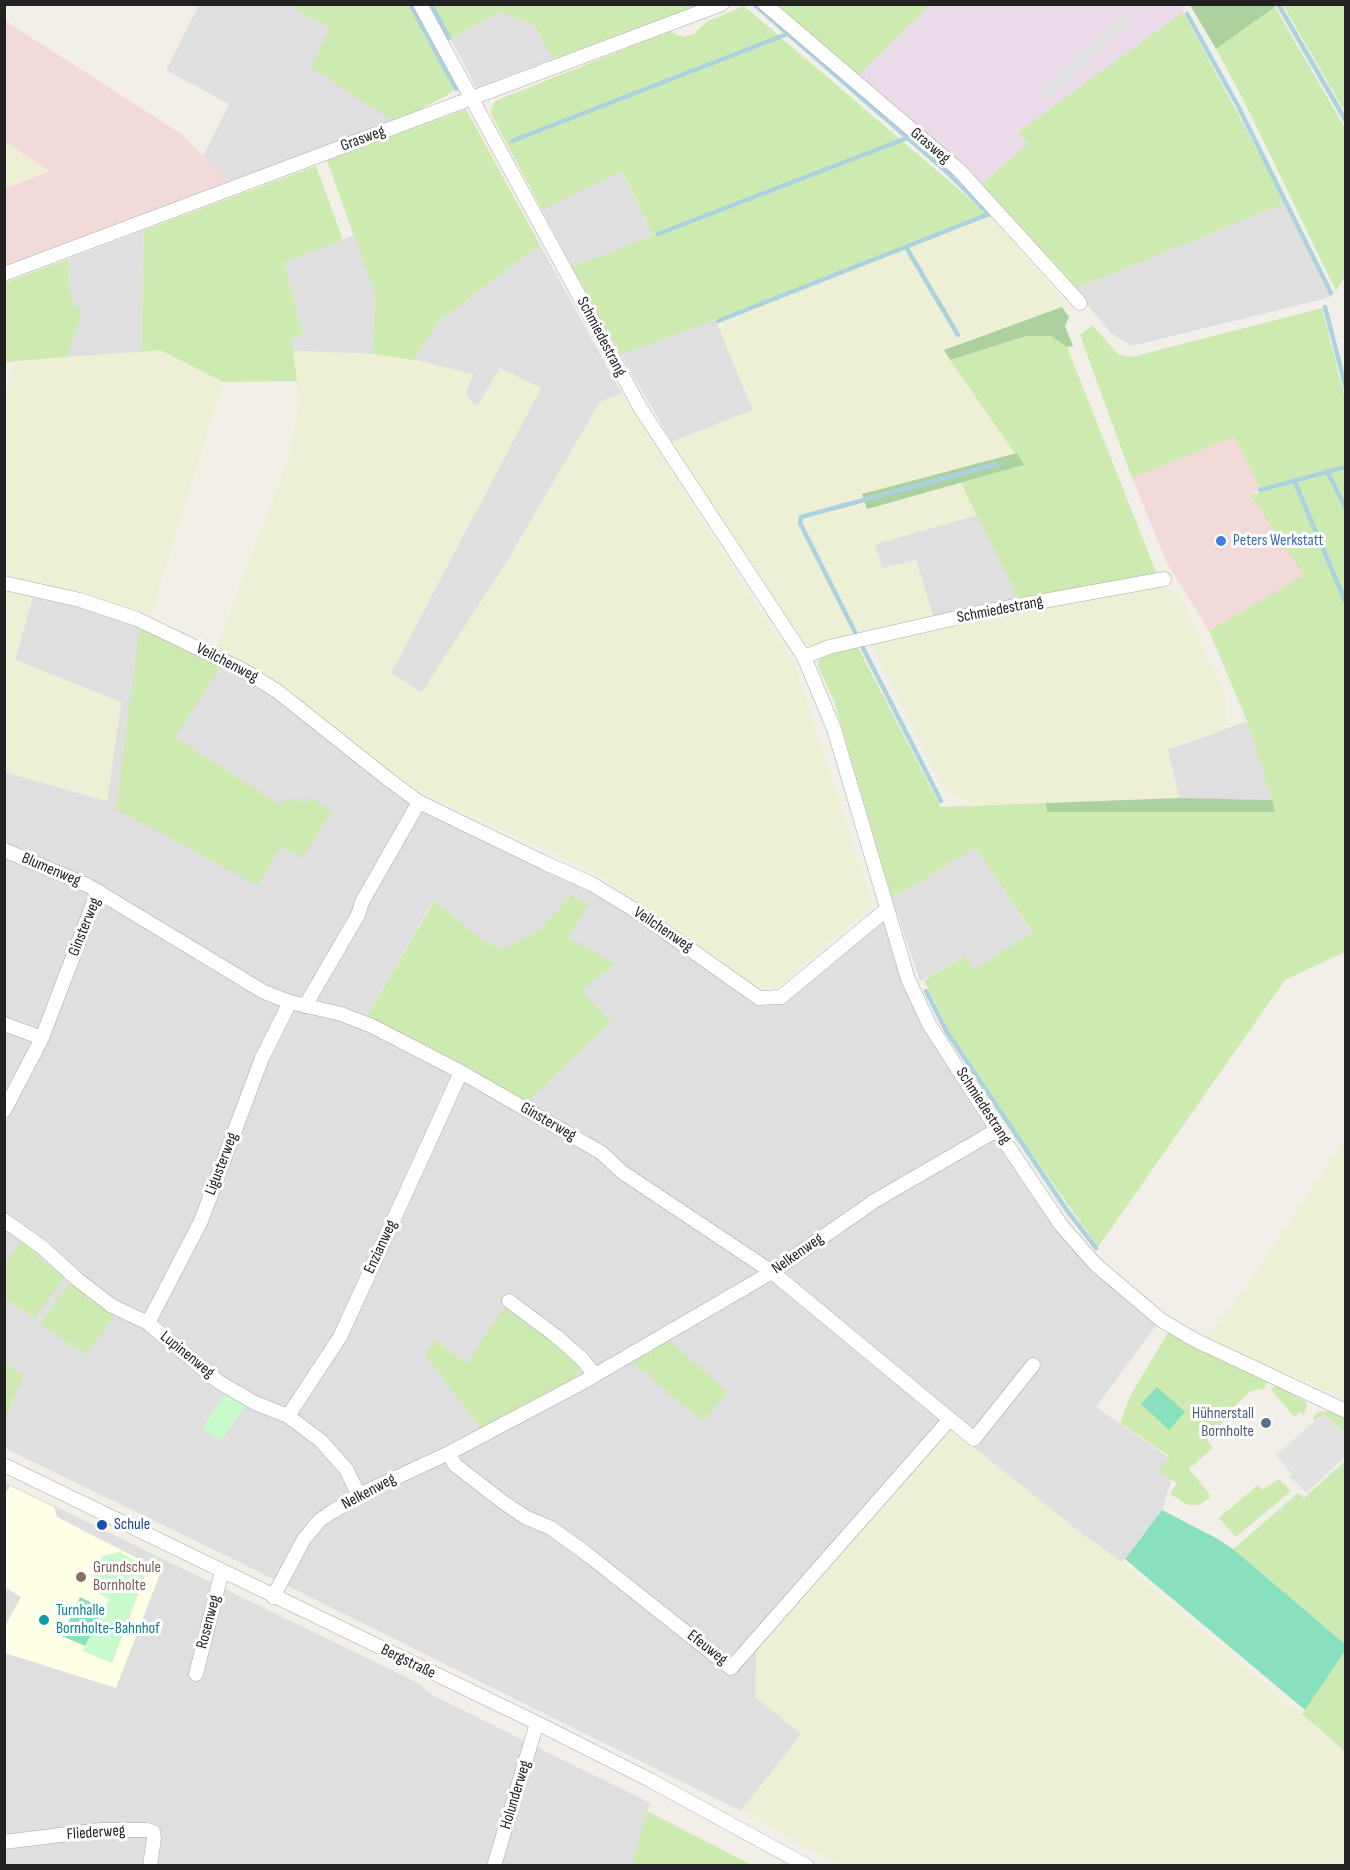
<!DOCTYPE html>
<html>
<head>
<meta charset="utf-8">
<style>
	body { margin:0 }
	#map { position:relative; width:1350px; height:1870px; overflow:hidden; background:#f2efe9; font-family:"Sofia Sans Condensed",sans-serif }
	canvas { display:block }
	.frame { position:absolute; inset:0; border:6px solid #222; pointer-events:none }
</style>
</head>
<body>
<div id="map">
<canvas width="1350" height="1870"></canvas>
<div class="frame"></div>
</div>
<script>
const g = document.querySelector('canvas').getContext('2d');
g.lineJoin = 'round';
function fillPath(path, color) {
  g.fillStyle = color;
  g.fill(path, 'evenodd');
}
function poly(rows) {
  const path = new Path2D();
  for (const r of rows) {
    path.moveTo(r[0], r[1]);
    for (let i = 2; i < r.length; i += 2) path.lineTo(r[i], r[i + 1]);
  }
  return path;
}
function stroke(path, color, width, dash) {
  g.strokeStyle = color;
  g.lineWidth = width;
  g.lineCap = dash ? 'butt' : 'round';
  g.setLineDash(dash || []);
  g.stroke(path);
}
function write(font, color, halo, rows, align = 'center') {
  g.font = font + ' "Sofia Sans Condensed",sans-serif';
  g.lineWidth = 6;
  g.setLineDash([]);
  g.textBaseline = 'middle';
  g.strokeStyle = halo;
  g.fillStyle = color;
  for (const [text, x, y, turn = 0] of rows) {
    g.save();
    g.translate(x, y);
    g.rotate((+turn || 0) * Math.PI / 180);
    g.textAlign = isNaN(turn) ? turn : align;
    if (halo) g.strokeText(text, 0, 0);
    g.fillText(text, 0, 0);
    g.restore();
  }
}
fillPath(poly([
	[199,5,288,5,330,28,395,122,231,183,203,156,229,104,166,70],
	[500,12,534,25,553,59,476,88,451,39],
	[622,171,653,237,572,267,542,210],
	[1286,203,1331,296,1323,299,1132,346,1112,334,1074,289],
	[144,230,141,352,67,357,81,312,72,300,69,287,68,259],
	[354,235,375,295,372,354,292,351,290,337,303,335,284,262],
	[540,245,622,394,600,402,505,565,422,693,391,673,541,388,478,405,473,403,466,394,472,374,414,360,437,323],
	[715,319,753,410,672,442,621,355],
	[977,515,1020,602,934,618,882,568,875,544],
	[33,597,107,614,140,624,239,676,274,695,385,782,589,888,632,915,758,1003,783,1002,883,918,926,1027,992,1136,1057,1229,1157,1324,1096,1407,1177,1463,1162,1510,1122,1562,1082,1534,948,1427,755,1697,802,1734,741,1811,294,1589,5,1448,5,1422,23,1376,5,1361,5,1298,34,1319,50,1267,39,1259,37,1249,24,1239,5,1265,5,772,107,801,121,703,15,660],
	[571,895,567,937,582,990,610,1022,367,1016,433,901,484,941,504,950,540,930],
	[434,1339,467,1364,579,1371,574,1379,481,1429,425,1355],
	[1247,721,1272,800,1179,798,1168,750],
	[976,848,1032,933,974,969,966,956,920,981,892,898],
	[5,1482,418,1683,432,1695,650,1803,632,1865,5,1866]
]), '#e0dfdf');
fillPath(poly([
	[4,20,180,133,231,183,5,269,5,189,48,171,5,142],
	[1234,437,1260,488,1251,496,1305,575,1209,631,1167,563,1132,478]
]), '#f2dad9');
fillPath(poly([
	[930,5,1184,5,1183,12,1018,132,1029,144,979,186,858,76]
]), '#ebdbe8');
fillPath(poly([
	[10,1486,54,1507,57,1517,156,1568,163,1566,116,1688,5,1653,5,1626,21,1597,5,1587,4,1497]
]), '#ffffe5');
fillPath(poly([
	[5,142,49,171,5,189],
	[990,216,1068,305,944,350,1017,453,862,494,868,508,961,483,977,515,875,544,882,568,916,560,934,618,855,633,814,647,806,645,672,442,753,410,715,319],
	[160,350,223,382,150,617,40,583,5,576,4,393,14,362],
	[292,351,372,354,414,360,473,374,466,394,473,403,478,405,500,368,541,388,391,672,421,693,505,565,600,402,622,394,794,663,873,905,780,986,759,988,590,870,431,798,378,764,215,651,289,457,299,402],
	[1163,584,1180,595,1225,694,1225,729,1168,750,1179,798,971,805,941,784,870,643],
	[5,590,33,597,15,660,121,702,107,801,5,772],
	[1345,1139,1345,1399,1206,1338,1248,1284],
	[948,1427,1082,1534,1122,1562,1345,1752,1345,1865,840,1865,741,1811,801,1734,755,1697,756,1652]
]), '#eef0d5');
fillPath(poly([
	[288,5,408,5,454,89,446,96,395,122,311,68,330,28],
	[433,5,702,5,553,59,534,25,500,12,451,39],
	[773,5,930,5,858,76],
	[1283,5,1345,5,1345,112],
	[744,6,990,216,621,355,572,267,653,236,622,171,542,210,490,112,495,101,670,31,682,37,694,34,708,21],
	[1275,7,1345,128,1345,277,1336,291,1244,101,1216,49],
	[1183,12,1286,203,1074,289,979,186,1028,144,1018,132],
	[466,109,540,245,437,323,414,360,372,354,375,295,327,160],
	[316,166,343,240,284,262,303,336,291,337,297,381,223,382,160,350,141,352,144,230],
	[68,259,69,287,72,300,82,312,67,357,5,362,5,283],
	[1322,308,1345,399,1345,465,1260,488,1234,437,1132,478,1080,335,1092,325,1118,354,1132,357],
	[1025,336,1051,336,1067,347,1158,577,1020,602,961,483,1023,465,950,360],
	[1345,470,1345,952,1285,980,1098,1247,1022,1140,949,1031,924,980,966,956,974,969,1032,932,976,848,892,898,842,728,834,701,817,665,820,659,857,645,941,807,1046,803,1047,811,1275,811,1247,721,1209,631,1304,575,1250,495],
	[144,627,221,666,175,737,280,805,285,799,291,802,295,797,305,803,310,797,332,811,302,858,281,846,258,886,116,809,139,632],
	[571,895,588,905,568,937,615,963,582,990,611,1022,527,1102,367,1016,434,901,484,941,504,949,540,930],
	[23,1239,37,1249,39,1259,50,1267,56,1266,66,1275,34,1319,5,1298,5,1265],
	[71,1280,111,1309,113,1318,86,1355,40,1324],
	[507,1304,578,1362,579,1371,574,1379,481,1429,425,1355,434,1339,467,1364],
	[1169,1331,1196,1347,1268,1382,1264,1389,1251,1391,1229,1411,1230,1415,1208,1436,1208,1441,1213,1448,1189,1469,1208,1492,1210,1498,1199,1505,1188,1505,1170,1494,1177,1483,1159,1472,1169,1456,1120,1423,1130,1396],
	[667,1339,728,1392,703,1422,631,1361],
	[5,1361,23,1376,5,1422],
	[1277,1385,1305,1401,1307,1407,1303,1416,1300,1412,1294,1417,1271,1389],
	[1333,1410,1345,1417,1345,1433,1324,1414,1314,1421,1313,1417,1319,1412],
	[1345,1461,1345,1644,1233,1549,1298,1493,1304,1498],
	[1279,1479,1291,1491,1236,1537,1219,1518,1258,1485,1263,1490],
	[1345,1651,1345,1752,1302,1714],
	[647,1811,752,1865,632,1865]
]), '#cdebb0');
fillPath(poly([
	[1273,4,1275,7,1216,49,1190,5],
	[1062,307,1069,317,1065,326,1073,346,1067,347,1051,336,1026,336,950,360,944,350],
	[1017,453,1024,465,867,509,862,494],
	[1179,798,1272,800,1275,812,1047,812,1046,803]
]), '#add19e');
fillPath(poly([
	[226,1392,246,1405,221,1441,202,1428],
	[119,1552,148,1568,112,1663,83,1651,109,1599,99,1593,93,1576,102,1556]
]), '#c8facc');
fillPath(poly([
	[1157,1387,1185,1412,1169,1430,1141,1404],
	[1162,1510,1216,1538,1233,1549,1345,1644,1345,1651,1305,1710,1125,1559],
	[80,1597,104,1609,85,1646,62,1636]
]), '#88e0be');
fillPath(poly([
	[1123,13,1131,21,1047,100,1039,92],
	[1323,1414,1345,1433,1345,1456,1307,1493,1289,1477,1292,1474,1276,1455]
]), '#e2e2e2');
stroke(poly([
	[410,4,456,89],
	[431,4,449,38],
	[1278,4,1346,121],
	[1187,14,1238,106,1331,293],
	[512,141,787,34],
	[658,234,907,138],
	[906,247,958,335],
	[1325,307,1346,389],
	[718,321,989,214,948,173,755,5],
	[1327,471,1346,509],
	[1294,480,1346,603],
	[1260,490,1346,467],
	[856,634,800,523,801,517,997,464],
	[862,646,941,801],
	[926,991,947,1032,1066,1209,1096,1248]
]), '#aad3df', 4.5);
const minor = poly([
	[420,4,641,409,804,657,834,729,908,979,929,1024,997,1130,1061,1225,1095,1264,1161,1320,1195,1340,1346,1411],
	[765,4,959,170,1080,303],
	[4,274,722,4],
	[4,583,80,600,137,619,243,670,277,691,388,779,419,802,545,863,592,884,633,909,759,998,781,997,887,909],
	[804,657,829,647,978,613,1164,579],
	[4,850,87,885,264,992,290,1002,341,1014,372,1026,461,1072,602,1153,622,1172,772,1272,974,1439,1033,1365],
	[305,1006,358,915,362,902,419,802],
	[4,1024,42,1038],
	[4,1111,42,1038,98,891],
	[4,1220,43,1248,78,1280,112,1306,148,1323,219,1382,255,1403,288,1416,321,1441,346,1469,359,1495],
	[509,1301,556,1336,582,1359,595,1375],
	[148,1323,201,1221,262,1058,290,1002],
	[288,1416,340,1337,461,1072],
	[449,1453,455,1465,503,1502,525,1517,551,1528,587,1554,731,1668,950,1419],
	[4,1465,537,1723,650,1780,807,1866],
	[273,1597,304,1539,320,1520,332,1512,359,1495,449,1453,585,1381,772,1272,876,1200,997,1130],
	[196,1674,222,1571],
	[4,1842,101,1830,147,1830,153,1832,154,1838,150,1866],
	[494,1866,537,1723]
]);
stroke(minor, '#a9a9a9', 15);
stroke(minor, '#fff', 14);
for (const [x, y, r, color] of [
	[1221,541,6,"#3f7fe0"],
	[1266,1423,6,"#5c6f8a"],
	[102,1525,6,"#1a4fb4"],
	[81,1577,6,"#8d6e63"],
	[44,1620,6,"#0f9aa8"]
]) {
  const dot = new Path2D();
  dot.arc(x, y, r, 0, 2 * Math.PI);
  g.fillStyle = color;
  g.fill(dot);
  stroke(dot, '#fff', 2);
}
write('16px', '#222', '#fff', [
	["Grasweg",363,139,-20],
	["Grasweg",930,146,40],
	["Schmiedestrang",601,337,62],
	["Schmiedestrang",1000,610,-11],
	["Veilchenweg",227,663,27],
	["Blumenweg",51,870,23],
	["Ginsterweg",85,927,-68],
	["Veilchenweg",663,930,34],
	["Schmiedestrang",983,1106,57],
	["Ginsterweg",548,1122,30],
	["Ligusterweg",222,1164,-69],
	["Enzianweg",381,1247,-65],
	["Nelkenweg",798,1254,-35],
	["Lupinenweg",187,1355,39],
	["Nelkenweg",369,1492,-28],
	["Rosenweg",209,1622,-75],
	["Efeuweg",707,1648,38],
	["Bergstraße",408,1662,26],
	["Holunderweg",516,1795,-73],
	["Fliederweg",96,1833,-4]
]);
write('16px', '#366cbe', '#fff', [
	["Peters Werkstatt",1233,541]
], 'left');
write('16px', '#4e5e75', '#fff', [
	["Hühnerstall",1254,1414],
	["Bornholte",1254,1432]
], 'right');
write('16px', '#164399', '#fff', [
	["Schule",114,1525]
], 'left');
write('16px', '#785e54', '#fff', [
	["Grundschule",93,1568],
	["Bornholte",93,1586]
], 'left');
write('16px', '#0d838f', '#fff', [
	["Turnhalle",56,1611],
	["Bornholte-Bahnhof",56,1629]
], 'left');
</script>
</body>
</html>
